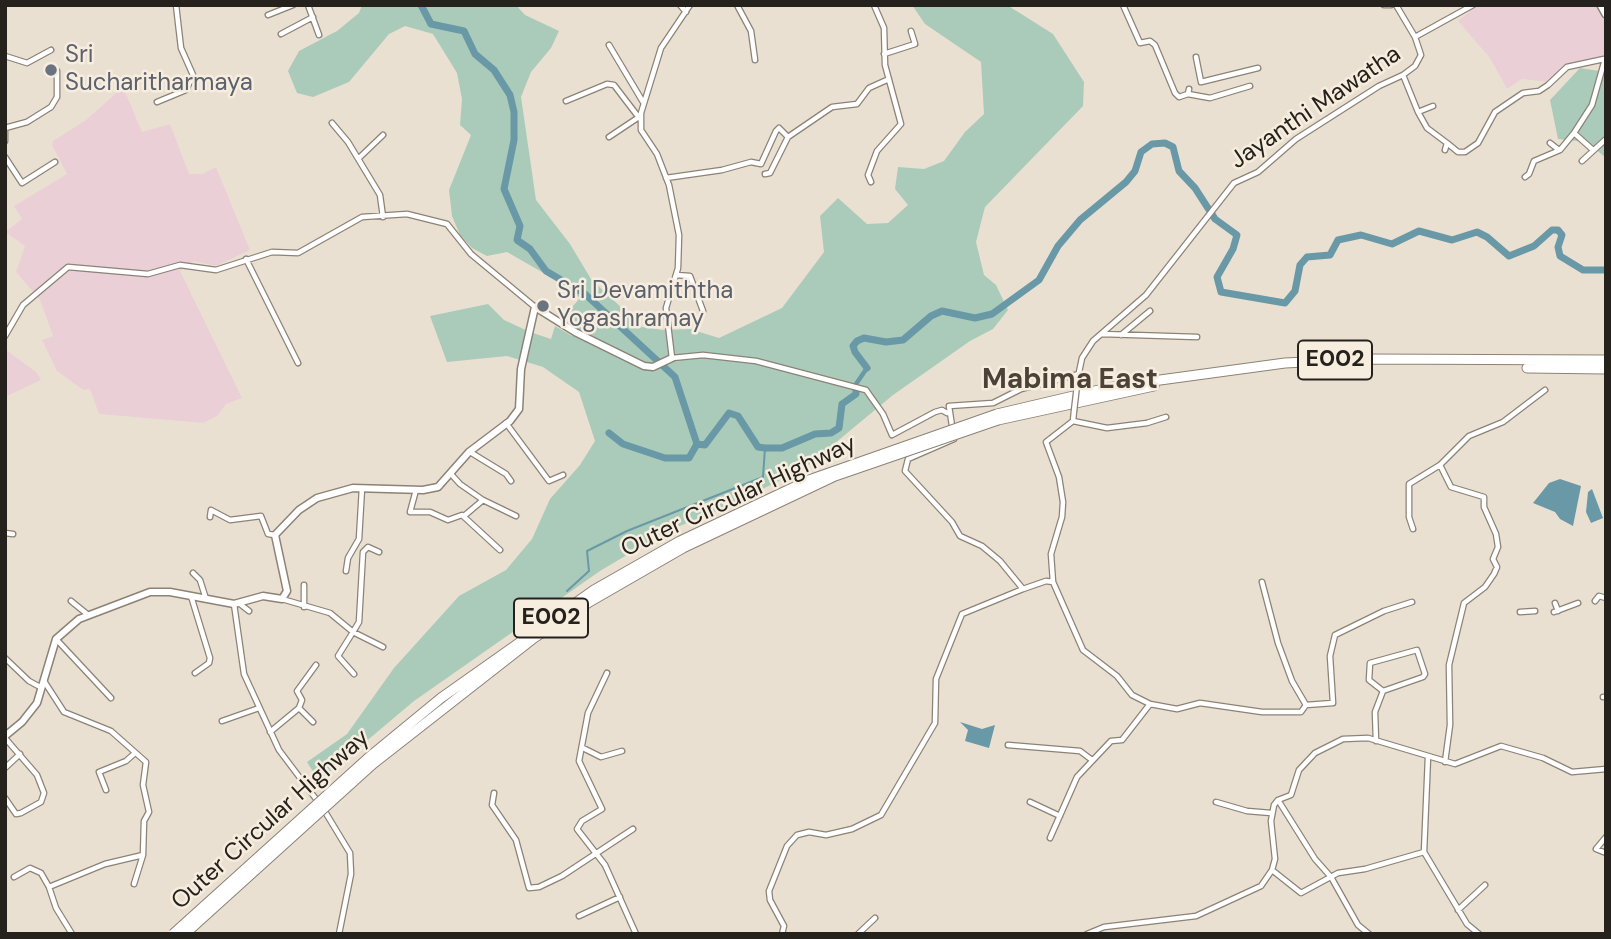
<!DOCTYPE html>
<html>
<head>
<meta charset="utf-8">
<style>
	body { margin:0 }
	#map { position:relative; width:1611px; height:939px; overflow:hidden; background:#eae0d2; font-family:"DM Sans",sans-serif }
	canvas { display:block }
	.frame { position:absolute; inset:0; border:7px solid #25211c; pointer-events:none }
</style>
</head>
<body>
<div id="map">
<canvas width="1611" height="939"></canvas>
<div class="frame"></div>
</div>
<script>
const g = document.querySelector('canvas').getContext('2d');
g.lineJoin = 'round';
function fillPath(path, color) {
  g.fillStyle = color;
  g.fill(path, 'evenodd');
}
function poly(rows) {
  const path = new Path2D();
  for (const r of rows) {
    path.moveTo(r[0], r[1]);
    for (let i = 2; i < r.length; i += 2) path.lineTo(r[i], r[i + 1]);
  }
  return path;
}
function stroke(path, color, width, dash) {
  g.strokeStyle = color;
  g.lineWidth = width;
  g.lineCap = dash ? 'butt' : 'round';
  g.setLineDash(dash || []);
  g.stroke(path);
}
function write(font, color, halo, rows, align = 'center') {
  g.font = font + ' "DM Sans",sans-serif';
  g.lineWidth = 5;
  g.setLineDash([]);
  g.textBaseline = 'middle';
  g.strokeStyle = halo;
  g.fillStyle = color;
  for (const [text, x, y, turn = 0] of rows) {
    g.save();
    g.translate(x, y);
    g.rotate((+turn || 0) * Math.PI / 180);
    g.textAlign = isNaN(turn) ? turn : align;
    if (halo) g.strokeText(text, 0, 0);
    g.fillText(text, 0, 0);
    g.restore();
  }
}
fillPath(poly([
	[1478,5,1598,5,1606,18,1606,58,1567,65,1548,82,1522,79,1507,89,1490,58,1458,21],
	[123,87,142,132,170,124,189,174,202,174,216,167,250,250,216,266,194,261,180,271,242,398,226,404,217,416,203,423,99,414,90,389,83,390,57,371,42,340,53,336,40,300,16,272,25,246,5,232,22,219,14,206,67,174,52,145,53,141,86,120],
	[5,349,36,372,41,380,5,397]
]), '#ead0d6');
fillPath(poly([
	[362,5,516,5,525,15,559,31,551,48,531,72,521,97,536,200,570,244,591,279,642,327,663,330,690,329,719,338,782,308,824,252,820,216,838,198,867,224,888,223,908,205,895,189,898,167,924,169,944,161,965,132,984,114,981,62,925,24,912,5,1007,5,1053,34,1084,82,1083,106,985,207,976,242,984,275,996,285,1008,310,993,329,970,341,893,395,805,468,720,510,667,531,600,571,414,701,319,781,307,762,347,734,394,668,459,596,506,570,532,539,550,499,580,465,595,441,579,392,543,367,507,356,447,362,430,316,488,304,504,320,530,332,551,339,555,326,572,336,576,329,561,320,580,298,561,283,507,252,487,256,472,248,460,235,452,216,449,190,471,135,460,125,462,99,457,73,433,34,405,26,389,34,349,82,313,97,297,93,288,71,299,51,337,31,359,13],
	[1580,68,1606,72,1606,158,1587,142,1558,139,1550,100]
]), '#aacbb9');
fillPath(poly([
	[1560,479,1581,486,1573,526,1560,519,1555,512,1533,503,1549,483],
	[1592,489,1603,518,1591,523,1586,512,1588,492],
	[960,722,982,729,995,725,989,748,965,741,968,730]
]), '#6999a6');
stroke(poly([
	[567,591,589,571,587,551,627,531,763,477,765,448]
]), '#6999a6', 2);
stroke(poly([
	[856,384,867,368]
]), '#6999a6', 4.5);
stroke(poly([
	[421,5,431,24,464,31,475,54,494,70,510,95,514,112,514,140,504,189,520,226,517,240,530,249,546,271,585,294,675,377,697,444,705,445,729,413,738,416,758,447,765,448,782,448,815,434,831,433,839,428,842,404,856,394,856,388],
	[867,368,855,352,853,346,857,341,864,338,886,342,903,340,931,316,942,311,975,318,992,314,1039,280,1058,246,1080,220,1126,182,1135,171,1141,152,1152,144,1165,143,1173,147,1179,171,1195,188,1215,219,1237,235,1233,249,1217,277,1221,292,1285,303,1295,291,1300,265,1307,257,1330,255,1338,240,1361,235,1392,244,1419,231,1452,240,1477,232,1487,237,1509,256,1534,246,1552,230,1558,230,1562,235,1558,247,1560,256,1583,270,1606,270],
	[609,433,623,444,665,458,689,458,697,444]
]), '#6999a6', 7);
const street = poly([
	[308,5,319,35],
	[680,5,686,12],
	[690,5,661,48,641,113,641,130,657,154,669,185,679,235,678,268,666,308,672,358,703,355,756,361,866,390,883,414,892,435,935,412,942,410,947,413],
	[737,5,751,31,755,60],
	[1123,5,1140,43,1150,41,1155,45,1175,93,1179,97,1188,94,1189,89],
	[1384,5,1391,5],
	[1396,5,1415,37],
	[268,15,293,5],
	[281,34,313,17],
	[609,45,643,102],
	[884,54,915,44,911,31],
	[5,56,27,63,51,50],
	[1196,57,1201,82,1258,68],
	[1403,75,1418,112,1433,106],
	[1188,94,1210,98,1250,86],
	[566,101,607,84,614,85,640,119],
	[157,102,186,90,193,75,181,48,176,5],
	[1418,112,1427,128,1447,143,1445,150],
	[332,123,348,142,380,195,383,217],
	[5,128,27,122,51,107,57,97,57,71],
	[5,131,5,141],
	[1574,133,1592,105,1605,59],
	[609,137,639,117],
	[1447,143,1458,152,1465,152,1478,143,1495,112,1523,93,1539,91,1548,85,1567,67,1604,59],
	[1550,143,1559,150],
	[5,157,22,183,55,162],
	[359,158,383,135],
	[1582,161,1606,139],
	[765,174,770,173,788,137,832,107,857,104,869,88,889,79],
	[1525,177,1529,174,1534,161,1560,150,1574,133,1593,150],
	[666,178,722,170,751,162,761,164,776,131,779,128,788,137],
	[871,182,868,175,877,151,901,124,885,65,884,28,874,5],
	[246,259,298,363],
	[676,275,690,276,703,311],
	[1102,334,1197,337],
	[1121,335,1150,311],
	[5,336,23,305,68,267,148,274,180,265,216,270,272,252,298,253,362,217,407,214,447,224,471,254,535,307],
	[1078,377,1082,358,1093,341,1146,295,1234,183,1258,172,1296,139,1379,86,1403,75,1415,66,1421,55,1415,37,1473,5],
	[1074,411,1073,421,1046,442,1059,477,1063,502,1062,517,1051,554,1053,582,1083,650,1117,676,1132,695,1150,704,1177,709,1200,703,1262,712,1301,712,1306,705,1292,681,1278,643,1262,582],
	[1073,421,1107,428,1147,423,1166,417],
	[506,423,549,481,563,475],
	[470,452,506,474,511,481],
	[451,474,460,484,483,500,516,516],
	[416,490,410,512,430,512,448,520,462,515,500,550],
	[464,516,483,500],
	[210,517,211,510,230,520,261,516,268,534,275,535],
	[1413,529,1409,517,1409,484,1440,465],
	[5,533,13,534],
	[346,571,348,558,359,539,362,488],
	[193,573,200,580,206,599],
	[1023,589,1000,561,982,546,960,536,952,522,905,471,908,459,954,439,949,406,993,403,1021,389,1079,374],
	[191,596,210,658,209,663,195,673],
	[282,599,330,613,353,632,359,622,363,552,368,547,379,552],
	[71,601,87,614],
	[1595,601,1599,596,1606,598],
	[1555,603,1558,611],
	[234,604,244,674,279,750,319,803],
	[240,604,249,611],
	[304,607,304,585],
	[1520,612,1535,611],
	[1554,612,1578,603],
	[56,639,111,698],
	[1417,650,1425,674,1423,677,1383,691,1369,680,1370,663,1417,650],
	[5,658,29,681,42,688],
	[607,673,588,713,579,761,602,809,582,821,577,829,605,865,636,934],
	[354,674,338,656,353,632,383,647],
	[44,681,64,712,111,731,146,762,143,785,149,812,144,821,143,855,105,864,49,887],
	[1603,697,1606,697],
	[1306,705,1333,703,1330,656,1335,635,1384,611,1412,602],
	[299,708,313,722],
	[222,721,259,708],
	[270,732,299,708,302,700,297,691,316,665],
	[5,738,37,775,44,793,41,802,21,813,16,814,5,798],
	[1376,741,1375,712,1383,691],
	[1008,745,1080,751,1092,760],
	[583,748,601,757,622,751],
	[1428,757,1424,852,1467,924,1479,934],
	[1445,762,1450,725,1449,665,1464,603,1485,587,1494,574,1497,567,1493,559,1498,547,1496,534,1484,507,1484,497,1451,487,1440,465,1469,436,1503,422,1545,390],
	[5,768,20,754],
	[106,790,99,772,126,761,135,753],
	[494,793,492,805,516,840,529,888,539,887,562,876,633,829],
	[1278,800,1315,859,1331,877,1358,925,1369,934],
	[1030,802,1060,816],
	[1216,802,1247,811,1271,813],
	[324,810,350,853,351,874,339,934],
	[1606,837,1596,849,1606,853],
	[1050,838,1077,777,1111,741,1122,740,1150,704],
	[1272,870,1301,893,1338,873,1365,869,1424,852],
	[14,877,30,868,41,873,49,887,56,908,72,934],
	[134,884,143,855],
	[1458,910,1485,885],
	[579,916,620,897],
	[782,934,784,926,770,900,769,891,787,846,797,835,809,832,826,835,852,829,881,815,935,723,936,679,962,614,1023,589,1046,581,1053,582],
	[858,934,875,918],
	[1087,934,1104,927,1196,916,1261,886,1272,870,1275,859,1271,821,1274,805,1278,800,1291,795,1299,770,1315,753,1343,739,1368,738,1455,764,1501,746,1543,758,1572,772,1606,769]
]);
const secondary = poly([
	[5,736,22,722,37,703,56,639,79,619,150,592,170,592,234,604,263,596,282,599,287,591,275,535,299,510,317,498,353,488,423,490,438,487,469,452,510,421,519,409,521,369,535,307,575,332,644,366,653,367,672,358]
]);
const primary = poly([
	[1601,5,1606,14]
]);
const highway = poly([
	[1527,368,1606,369],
	[997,414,1116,386,1285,363,1366,359,1606,360],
	[998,420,1154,386]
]);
stroke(street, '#8c8276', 7);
stroke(secondary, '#8c8276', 9);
stroke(primary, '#8c8276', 10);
stroke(highway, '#8c8276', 11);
stroke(street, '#fff', 4.5);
stroke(secondary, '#fff', 6);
stroke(primary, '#fff', 7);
stroke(highway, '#fff', 9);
const streetBridge = poly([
	[1074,411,1078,377]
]);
const highwayBridge = poly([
	[173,934,368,758,441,698,594,590,680,541,809,480,997,414],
	[185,934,373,764,534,638,591,601,683,548,835,476,998,420]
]);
stroke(streetBridge, '#8c8276', 7, []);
stroke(highwayBridge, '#8c8276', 11, []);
stroke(streetBridge, '#fff', 4.5);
stroke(highwayBridge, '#fff', 9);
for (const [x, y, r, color] of [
	[51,70,7,"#6b7280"],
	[543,306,7,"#6b7280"]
]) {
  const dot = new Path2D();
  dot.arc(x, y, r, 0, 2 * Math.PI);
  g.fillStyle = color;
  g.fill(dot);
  stroke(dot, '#f7eddf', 2.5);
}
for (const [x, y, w] of [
	[1335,360,74],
	[551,618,74]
]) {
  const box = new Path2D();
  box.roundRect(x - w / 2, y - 19.5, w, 39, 5);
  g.fillStyle = '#f7eddf';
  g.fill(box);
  stroke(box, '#25211c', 2);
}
write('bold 23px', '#25211c', null, [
	["E002",1335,360],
	["E002",551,618]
]);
write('24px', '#5b616d', '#f7eddf', [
	["Sri",65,56],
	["Sucharitharmaya",65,84],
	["Sri Devamiththa",557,292],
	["Yogashramay",557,320]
], 'left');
write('24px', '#25211c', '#f7eddf', [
	["Jayanthi Mawatha",1316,108,-34],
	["Outer Circular Highway",739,497,-25],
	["Outer Circular Highway",271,820,-42]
]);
write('bold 28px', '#4c4338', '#f7eddf', [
	["Mabima East",1070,381]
]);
</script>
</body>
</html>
